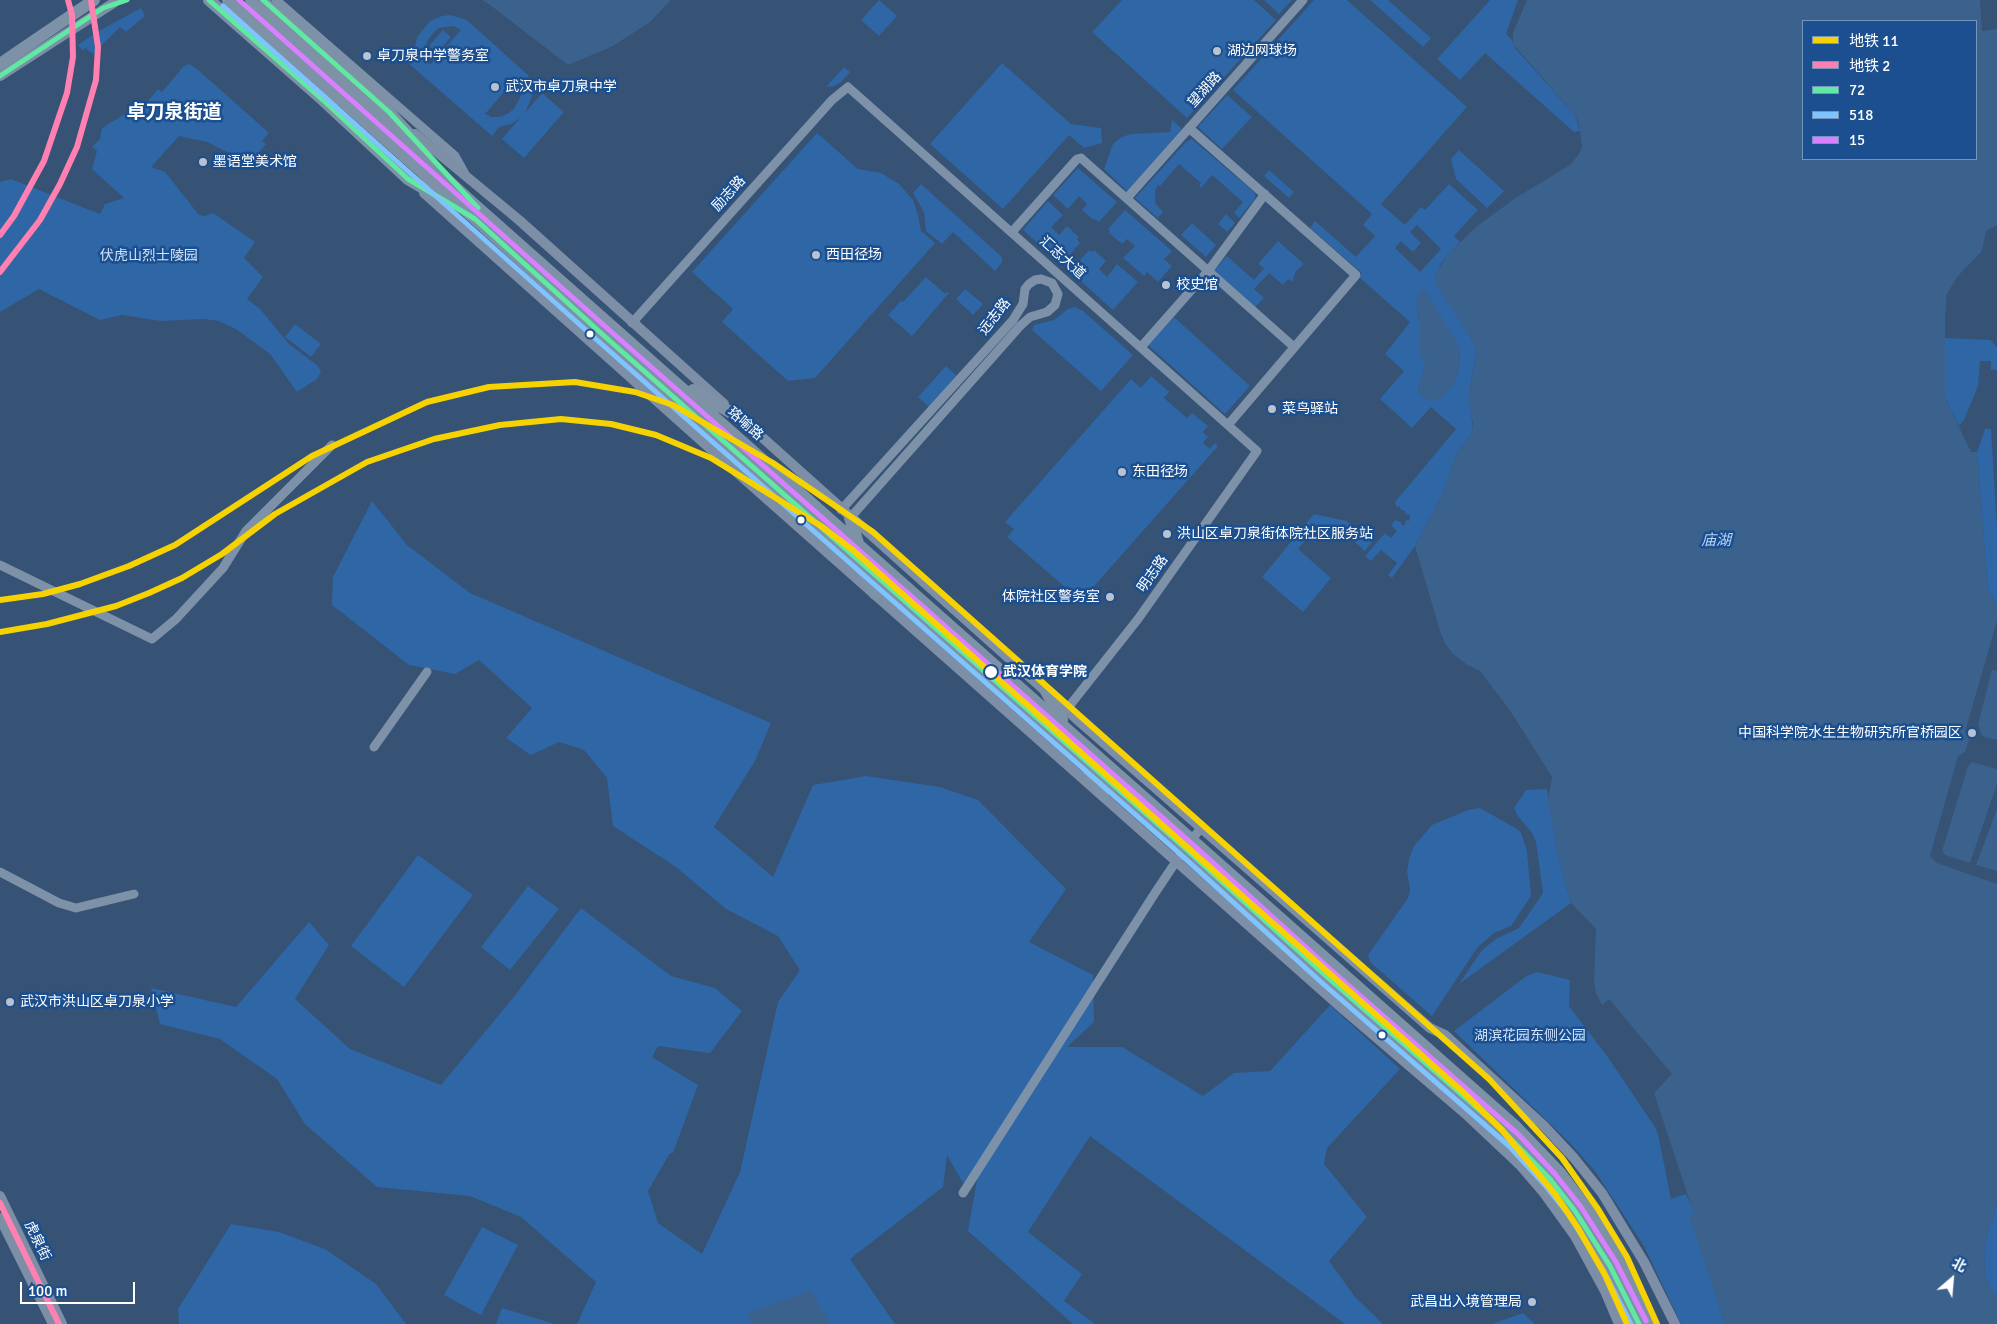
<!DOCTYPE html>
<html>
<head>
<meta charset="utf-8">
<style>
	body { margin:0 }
	#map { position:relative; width:1997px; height:1324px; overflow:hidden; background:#365274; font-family:Signika,"Noto Sans SC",sans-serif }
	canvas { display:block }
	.legend { position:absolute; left:1802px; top:20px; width:175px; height:140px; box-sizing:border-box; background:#1b4f8f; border:1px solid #7695bc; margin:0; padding:6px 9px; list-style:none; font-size:15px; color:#fff }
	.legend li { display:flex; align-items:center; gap:10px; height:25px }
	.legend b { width:25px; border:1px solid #7695bc }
	.north { position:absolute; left:1927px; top:1254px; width:50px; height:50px; -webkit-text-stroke:4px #1b4f8f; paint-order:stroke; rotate:27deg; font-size:14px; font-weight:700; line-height:20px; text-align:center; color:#fff }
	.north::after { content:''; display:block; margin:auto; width:18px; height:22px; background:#fff; clip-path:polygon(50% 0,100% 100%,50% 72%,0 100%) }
	.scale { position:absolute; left:20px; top:1282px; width:115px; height:22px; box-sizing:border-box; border:2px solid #fff; border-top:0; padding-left:6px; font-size:15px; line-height:18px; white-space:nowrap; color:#fff; -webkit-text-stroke:4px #1b4f8f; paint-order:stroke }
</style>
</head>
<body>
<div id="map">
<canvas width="1997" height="1324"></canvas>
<ul class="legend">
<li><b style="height:6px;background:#f6d300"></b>地铁 11</li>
<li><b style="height:6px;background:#ff80b1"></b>地铁 2</li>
<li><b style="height:6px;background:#60e9a3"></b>72</li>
<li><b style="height:6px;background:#80c4ff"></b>518</li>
<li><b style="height:6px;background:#d880ff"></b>15</li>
</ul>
<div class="north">北</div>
<div class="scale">100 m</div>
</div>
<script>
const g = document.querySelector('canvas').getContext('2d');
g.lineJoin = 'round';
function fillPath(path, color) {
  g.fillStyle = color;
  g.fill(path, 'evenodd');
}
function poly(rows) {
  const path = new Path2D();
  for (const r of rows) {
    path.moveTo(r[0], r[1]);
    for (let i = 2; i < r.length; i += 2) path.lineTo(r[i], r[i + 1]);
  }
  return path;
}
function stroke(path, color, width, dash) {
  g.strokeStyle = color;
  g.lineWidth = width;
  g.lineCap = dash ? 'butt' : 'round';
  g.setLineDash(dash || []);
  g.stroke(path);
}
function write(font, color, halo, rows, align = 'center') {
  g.font = font + ' Signika,"Noto Sans SC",sans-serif';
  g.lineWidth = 5;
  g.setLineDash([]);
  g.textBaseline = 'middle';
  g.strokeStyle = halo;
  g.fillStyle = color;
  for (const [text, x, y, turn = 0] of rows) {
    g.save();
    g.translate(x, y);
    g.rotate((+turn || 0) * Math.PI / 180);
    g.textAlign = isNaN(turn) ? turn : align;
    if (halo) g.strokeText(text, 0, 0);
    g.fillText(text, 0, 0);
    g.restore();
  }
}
fillPath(poly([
	[879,0,897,16,879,36,861,20],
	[1122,0,1254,0,1276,20,1187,118,1092,32],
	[1264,0,1292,0,1279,14],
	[1314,0,1347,0,1467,107,1381,204,1405,225,1421,207,1425,210,1449,184,1478,210,1454,236,1460,242,1441,263,1435,278,1471,338,1477,352,1469,392,1473,431,1455,457,1442,495,1415,546,1392,578,1388,575,1397,563,1381,550,1371,561,1365,556,1385,533,1391,538,1397,531,1391,525,1395,520,1401,522,1401,525,1405,525,1406,520,1409,521,1410,515,1405,514,1405,511,1401,510,1399,506,1396,507,1395,502,1456,429,1431,407,1412,428,1380,399,1404,371,1385,354,1410,322,1359,277,1362,273,1310,228,1315,221,1356,257,1375,236,1363,225,1372,214,1233,90],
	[1417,225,1441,249,1420,272,1395,248,1401,241,1413,252,1421,243,1410,232],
	[1417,314,1459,349,1460,353,1459,367,1454,383,1434,401,1422,396,1418,391,1425,365,1420,322],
	[1370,0,1388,0,1431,38,1423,47],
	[1490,0,1518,0,1506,34,1512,40,1515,48,1575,115,1580,131,1574,132,1485,53,1460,80,1437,59],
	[141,8,145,16,126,32,120,27,93,54,85,48,83,51,78,45,97,32],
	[450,15,464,19,469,22,528,75,532,84,533,94,525,113,542,93,564,112,524,158,502,139,520,118,511,124,499,127,492,136,399,55,407,46,414,51,417,37,430,21,442,16],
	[453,26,461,30,430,65,425,55,427,41,438,28],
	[516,78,521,84,522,94,514,109,507,114,499,117,492,117,485,114],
	[443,30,451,37,437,53,429,46],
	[1002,63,1071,124,1101,128,1102,143,1084,148,1069,135,1003,209,930,144],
	[189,64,197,69,269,133,262,141,266,144,249,163,207,142,179,136,151,167,165,172,199,215,205,216,213,213,255,242,244,258,263,277,247,299,260,309,289,344,318,366,321,371,318,378,297,392,270,354,236,329,219,321,204,319,161,321,122,315,100,320,39,289,0,312,0,182,11,179,100,214,105,204,124,198,92,169,97,151,92,147,100,139,102,128,123,115,142,108,158,89,162,92,183,67],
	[844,67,850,72,841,82,834,86,826,87],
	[1227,95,1252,117,1222,149,1198,127],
	[1172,120,1182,129,1127,191,1104,169,1113,144,1120,138,1130,134,1170,132],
	[817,133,858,169,881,173,899,184,913,200,918,215,921,231,935,243,815,378,788,381,722,322,733,309,692,272],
	[1192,139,1255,193,1255,199,1239,218,1234,213,1243,202,1212,175,1201,188,1199,186,1201,183,1179,164,1160,186,1158,185,1155,190,1155,203,1163,212,1158,218,1135,198,1186,142],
	[1459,150,1504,191,1487,208,1456,179,1451,159],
	[1078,168,1117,202,1099,222,1095,219,1094,220,1082,210,1087,204,1079,196,1068,209,1053,195],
	[1269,170,1294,192,1289,198,1264,176],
	[921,184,1002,257,1002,262,995,271,953,232,942,244,926,231,924,212,913,193],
	[1048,201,1063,215,1051,227,1059,235,1067,226,1079,237,1077,239,1080,243,1065,260,1058,261,1023,230],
	[1125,210,1172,251,1164,259,1172,266,1158,282,1147,272,1144,276,1123,258,1135,246,1127,239,1122,244,1109,233,1110,231,1108,229],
	[1226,214,1235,223,1227,232,1218,224],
	[1192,223,1216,245,1206,257,1181,235],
	[1278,241,1304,264,1296,271,1292,282,1288,279,1283,285,1269,273,1254,289,1264,298,1255,307,1214,271,1227,256,1254,280,1264,268,1258,264],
	[1089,250,1092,252,1094,250,1106,261,1099,269,1107,277,1117,264,1138,282,1113,310,1074,275,1074,267],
	[926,277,945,294,947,292,949,293,912,336,888,315,901,301,903,302],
	[965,289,983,304,973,315,956,299],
	[1075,307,1083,311,1133,355,1101,391,1032,330,1034,325,1054,320,1068,309],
	[1174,317,1250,386,1225,414,1148,345],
	[295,324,321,344,311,357,285,337],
	[1945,338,1990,340,1997,347,1997,370,1991,370,1991,361,1980,361,1978,386,1964,420,1959,426,1945,398],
	[946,366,957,376,929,407,918,397],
	[1151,376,1169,392,1164,398,1187,418,1192,413,1208,426,1203,432,1208,437,1203,443,1210,449,1215,443,1218,446,1081,601,1007,537,1014,529,1005,522,1131,379,1141,388],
	[1985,429,1991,429,1997,529,1997,604,1988,591,1977,452],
	[372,501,407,545,470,593,771,723,755,761,714,827,773,877,813,785,866,776,940,787,978,800,1066,889,1029,942,1093,975,1094,1022,1067,1047,1122,1047,1203,1096,1234,1073,1270,1071,1330,1005,1400,1069,1327,1148,1324,1164,1367,1217,1329,1261,1355,1297,1383,1324,1345,1324,1090,1136,1028,1232,1082,1274,1064,1301,1095,1324,1073,1324,968,1231,977,1179,963,1183,947,1155,943,1187,850,1259,895,1324,577,1324,596,1282,521,1217,470,1196,377,1187,305,1124,277,1079,220,1039,160,1024,151,988,236,1007,309,922,329,945,295,999,350,1049,441,1085,513,998,581,908,671,976,715,988,742,1011,710,1053,658,1046,652,1057,698,1085,673,1153,670,1153,648,1191,658,1223,702,1254,740,1172,778,1002,800,970,778,936,726,909,676,867,613,826,607,778,584,750,559,742,531,755,506,738,532,708,479,660,455,674,409,665,332,605,333,577],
	[1314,514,1347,521,1372,542,1365,551,1341,530,1317,527,1298,549,1331,578,1303,612,1262,577],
	[1547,789,1557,850,1571,903,1459,984,1482,950,1496,939,1519,928,1543,893,1536,842,1532,833,1518,816,1514,808,1526,790],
	[1480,808,1517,829,1521,833,1527,851,1531,896,1511,926,1494,933,1477,948,1432,1016,1370,962,1368,955,1408,898,1410,890,1407,871,1409,859,1414,846,1432,825,1468,810],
	[418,855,473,895,404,987,351,946],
	[528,886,559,909,510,970,481,947],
	[1537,972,1570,980,1569,1006,1607,1056,1655,1127,1658,1134,1671,1199,1686,1194,1695,1214,1690,1216,1725,1324,1681,1324,1644,1246,1595,1171,1570,1143,1454,1031,1525,977],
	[1997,1205,1997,1296,1991,1290,1985,1274,1984,1251,1988,1232],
	[231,1224,279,1232,325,1249,376,1284,406,1324,179,1324,178,1309],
	[482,1227,518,1245,481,1315,444,1295],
	[502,1308,555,1324,496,1324],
	[1523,1313,1535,1324,1492,1324]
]), '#2f66a5');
fillPath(poly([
	[482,0,671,0,650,22,613,46,568,65,490,5],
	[1527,0,1980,0,1982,31,1997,29,1997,225,1986,231,1982,251,1958,276,1947,294,1945,315,1945,398,1971,452,1977,452,1988,591,1997,604,1997,621,1965,732,1969,740,1965,752,1958,756,1930,856,1937,863,1997,884,1997,1205,1988,1232,1984,1251,1985,1274,1991,1290,1997,1296,1997,1324,1725,1324,1689,1216,1694,1214,1654,1093,1672,1074,1609,999,1602,1005,1596,993,1594,982,1596,929,1571,903,1557,850,1548,800,1552,777,1511,712,1480,671,1466,664,1452,653,1445,643,1440,631,1415,546,1442,495,1455,457,1473,431,1473,424,1468,398,1477,354,1471,338,1435,282,1436,273,1446,257,1477,226,1517,197,1570,165,1579,154,1582,147,1579,124,1575,115,1513,44,1513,33],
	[1803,21,1976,21,1976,159,1803,159],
	[1423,289,1426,292,1457,343,1460,353,1459,367,1454,383,1442,398,1434,401,1422,396,1418,391,1425,365,1420,352,1420,324,1416,303,1418,295],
	[1992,670,1997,671,1997,740,1982,736,1978,724],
	[1972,762,1997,769,1997,784,1970,863,1945,855,1942,851,1968,766],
	[1997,809,1997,871,1976,865],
	[811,1290,829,1322,825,1324,752,1324,748,1313]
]), '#3b618d');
stroke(poly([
	[276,0,455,156,466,176],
	[1189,128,1356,275,1228,425],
	[1127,198,1303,0],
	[1012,232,1077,159,1081,158,1294,347],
	[632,323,832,100,848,87,1257,451,1138,619,1067,709],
	[1141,347,1209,270,1265,194],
	[841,510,1013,320,1023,304,1025,289,1029,284,1035,280,1041,279,1052,283,1058,294,1055,305,1047,312,1030,317,1020,326,850,518],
	[0,565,152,639,176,619,223,568,246,531,332,445],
	[374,747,427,672],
	[0,872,59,903,76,908,134,894],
	[963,1193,1155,893,1185,848,1201,828]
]), '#7d92a8', 9);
stroke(poly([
	[263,0,276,12],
	[0,76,118,0],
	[415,134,519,220,724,404],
	[424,193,733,469,1343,1009,1468,1116,1520,1165,1544,1193,1575,1236,1605,1291,1619,1324],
	[735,413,1080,722,1430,1028,1445,1035,1544,1126,1574,1158,1602,1193,1644,1262,1675,1324],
	[0,1196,62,1324],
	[0,1218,53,1324]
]), '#7d8ea7', 10);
stroke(poly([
	[209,0,323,100,408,179,447,202],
	[257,8,476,206,1515,1126,1560,1173,1595,1219,1622,1262,1650,1324],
	[276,12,389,112,421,147],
	[287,52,475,219,602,334,1185,848,1326,976,1514,1141,1550,1179,1575,1211,1610,1266,1639,1324],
	[0,64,94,0],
	[693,390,740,418],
	[850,518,858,543],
	[859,564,875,594],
	[1046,691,1062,720],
	[1085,764,1103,795],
	[1305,974,1332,987]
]), '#7e92a7', 12);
stroke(poly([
	[228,0,287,52],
	[251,0,260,18,269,29]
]), '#7e92a7', 12);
stroke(poly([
	[209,0,323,100,408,179,475,219,602,334,1185,848,1326,976,1499,1127,1550,1179,1575,1211,1610,1266,1639,1324],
	[263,0,389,112,478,208],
	[0,76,103,8,127,0]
]), '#60e9a3', 5);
stroke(poly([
	[223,6,597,340,1180,854,1321,982,1509,1146,1544,1184,1569,1215,1603,1270,1631,1324]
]), '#80c4ff', 5);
stroke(poly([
	[239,0,607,328,1190,842,1331,970,1519,1135,1555,1174,1581,1207,1616,1262,1646,1321]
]), '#d880ff', 5);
stroke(poly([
	[0,600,43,594,80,584,129,566,175,545,312,456,427,402,489,387,575,382,635,392,673,405,773,463,873,532,1489,1079,1562,1158,1598,1209,1627,1257,1657,1324],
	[0,632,47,624,116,606,149,593,182,578,222,554,275,514,367,462,434,439,500,425,561,419,611,424,656,435,711,458,821,526,854,551,1464,1093,1502,1130,1555,1194,1578,1228,1605,1275,1627,1324]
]), '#f6d300', 6);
stroke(poly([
	[0,235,14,216,44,161,67,93,73,57,72,15,68,0],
	[0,272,40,220,60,184,77,147,96,80,98,47,91,0],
	[0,1203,59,1324]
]), '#ff80b1', 6);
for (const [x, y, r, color] of [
	[1217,51,5,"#b9c2ce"],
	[367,56,5,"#b9c2ce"],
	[495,87,5,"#b9c2ce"],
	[203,162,5,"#b9c2ce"],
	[816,255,5,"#b9c2ce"],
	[1166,285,5,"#b9c2ce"],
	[590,334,4.5,"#fff"],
	[1272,409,5,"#b9c2ce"],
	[1122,472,5,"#b9c2ce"],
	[801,520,4.5,"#fff"],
	[1167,534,5,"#b9c2ce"],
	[1110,597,5,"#b9c2ce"],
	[991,672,7,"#fff"],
	[1972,733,5,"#b9c2ce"],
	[10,1002,5,"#b9c2ce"],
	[1382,1035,4.5,"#fff"],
	[1532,1302,5,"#b9c2ce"]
]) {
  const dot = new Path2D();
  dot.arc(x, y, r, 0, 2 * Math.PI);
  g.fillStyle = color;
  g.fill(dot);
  stroke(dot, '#1b4f8f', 2);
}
write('14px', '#fff', '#1b4f8f', [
	["湖边网球场",1227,51],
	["卓刀泉中学警务室",377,56],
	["武汉市卓刀泉中学",505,87],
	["墨语堂美术馆",213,162],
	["西田径场",826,255],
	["校史馆",1176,285],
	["菜鸟驿站",1282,409],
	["东田径场",1132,472],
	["洪山区卓刀泉街体院社区服务站",1177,534],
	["体院社区警务室",1100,597,"right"],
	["中国科学院水生生物研究所官桥园区",1962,733,"right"],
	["武汉市洪山区卓刀泉小学",20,1002],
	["武昌出入境管理局",1522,1302,"right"]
], 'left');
write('14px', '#fff', '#1b4f8f', [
	["望湖路",1205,90,-48],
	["励志路",729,194,-48],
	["汇志大道",1062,258,42],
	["远志路",995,317,-52],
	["珞喻路",745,424,41],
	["明志路",1153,574,-55],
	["虎泉街",37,1241,64]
]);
write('14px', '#cfe3fa', '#1b4f8f', [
	["伏虎山烈士陵园",149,256],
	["湖滨花园东侧公园",1530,1036]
]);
write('bold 14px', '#fff', '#1b4f8f', [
	["武汉体育学院",1003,672]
], 'left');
write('italic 15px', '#b5d3f5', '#1b4f8f', [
	["庙湖",1716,541]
]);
write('bold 19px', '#fff', '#1b4f8f', [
	["卓刀泉街道",174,113]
]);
</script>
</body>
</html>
